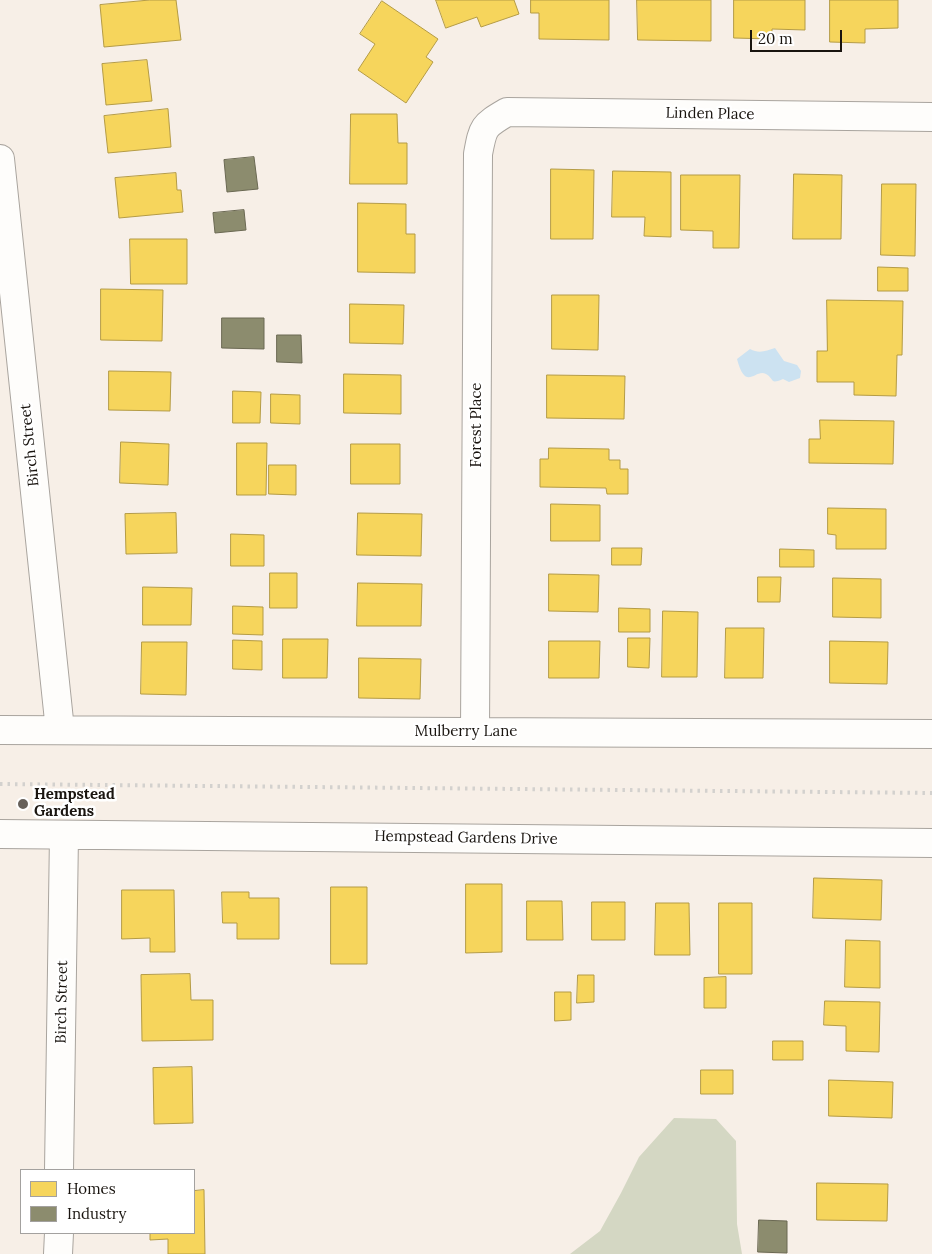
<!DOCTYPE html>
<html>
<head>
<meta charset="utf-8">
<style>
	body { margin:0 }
	#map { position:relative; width:932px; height:1254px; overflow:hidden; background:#f7efe7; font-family:Lora,serif }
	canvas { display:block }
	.legend { position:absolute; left:20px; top:1169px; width:175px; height:65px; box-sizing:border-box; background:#fff; border:1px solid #a3a19f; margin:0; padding:6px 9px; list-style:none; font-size:15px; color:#19140f }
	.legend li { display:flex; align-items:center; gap:10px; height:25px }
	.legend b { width:25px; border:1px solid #a3a19f }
	.scale { position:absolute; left:750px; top:30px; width:92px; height:22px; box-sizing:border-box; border:2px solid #19140f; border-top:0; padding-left:6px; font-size:15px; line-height:18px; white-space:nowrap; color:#19140f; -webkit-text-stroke:4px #fff; paint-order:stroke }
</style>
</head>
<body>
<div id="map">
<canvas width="932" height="1254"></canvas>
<ul class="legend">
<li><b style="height:14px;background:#f6d55c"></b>Homes</li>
<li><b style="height:14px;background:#8c8c6e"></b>Industry</li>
</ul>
<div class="scale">20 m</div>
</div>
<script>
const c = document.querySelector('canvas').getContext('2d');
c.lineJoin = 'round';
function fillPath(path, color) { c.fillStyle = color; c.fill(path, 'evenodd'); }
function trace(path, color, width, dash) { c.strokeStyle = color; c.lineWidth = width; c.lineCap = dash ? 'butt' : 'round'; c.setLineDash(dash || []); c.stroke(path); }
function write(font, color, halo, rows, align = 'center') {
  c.font = font + ' Lora,serif'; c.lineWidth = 5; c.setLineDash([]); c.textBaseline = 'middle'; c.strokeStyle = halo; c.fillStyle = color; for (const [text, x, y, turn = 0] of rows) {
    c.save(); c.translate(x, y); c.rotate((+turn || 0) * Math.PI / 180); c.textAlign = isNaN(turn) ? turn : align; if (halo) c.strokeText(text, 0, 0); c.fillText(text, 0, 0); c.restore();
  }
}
const green = new Path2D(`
	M 674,1118 L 716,1119 L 736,1141 L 737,1224 L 742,1254 L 570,1254 L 600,1231 L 621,1193 L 639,1157 Z`);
const water = new Path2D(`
	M 775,348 L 784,361 L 797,365 L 801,371 L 800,378 L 789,382 L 783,379 C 769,385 775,379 766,374 C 755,368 746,393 737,359 L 750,349 C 759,354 766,351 775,348 Z`);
const homes = new Path2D(`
	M 150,0 L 176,0 L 181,40 L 104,47 L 100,5 Z
	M 436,0 L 514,0 L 519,14 L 481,27 L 477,17 L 446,28 Z
	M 531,0 L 609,0 L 609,40 L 539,39 L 539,13 L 531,13 Z
	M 637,0 L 711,0 L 711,41 L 638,40 Z
	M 734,0 L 805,0 L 805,30 L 772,29 L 772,39 L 734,38 Z
	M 830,0 L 898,0 L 898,28 L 865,29 L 865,43 L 830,42 Z
	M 382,1 L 438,39 L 426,57 L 433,62 L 406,103 L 358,70 L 375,44 L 360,34 Z
	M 147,60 L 152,101 L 106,105 L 102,64 Z
	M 168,109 L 171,147 L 108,153 L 104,116 Z
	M 351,114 L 397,114 L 398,143 L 407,143 L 407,184 L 350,184 Z
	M 551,169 L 594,170 L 593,239 L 551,239 Z
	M 613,171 L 671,172 L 671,237 L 644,236 L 645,217 L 612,217 Z
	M 176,173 L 177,190 L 181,190 L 183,212 L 119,218 L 115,178 Z
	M 794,174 L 842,175 L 841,239 L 793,239 Z
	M 681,175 L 740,175 L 739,248 L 713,248 L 713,231 L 681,230 Z
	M 882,184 L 916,184 L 915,256 L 881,255 Z
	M 358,203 L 406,204 L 406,234 L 415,234 L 415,273 L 358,272 Z
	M 130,239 L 187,239 L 187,284 L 131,284 Z
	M 878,267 L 908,268 L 908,291 L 878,291 Z
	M 101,289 L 163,290 L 162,341 L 101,340 Z
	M 552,295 L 599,295 L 598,350 L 552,349 Z
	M 827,300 L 903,301 L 902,355 L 897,355 L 896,396 L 854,395 L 854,382 L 817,382 L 817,351 L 827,351 Z
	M 350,304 L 404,305 L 403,344 L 350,343 Z
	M 109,371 L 171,372 L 170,411 L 109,410 Z
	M 344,374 L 401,375 L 401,414 L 344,413 Z
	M 547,375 L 625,376 L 624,419 L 547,418 Z
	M 233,391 L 261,392 L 260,423 L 233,423 Z
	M 271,394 L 300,395 L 300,424 L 271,423 Z
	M 820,420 L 894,421 L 893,464 L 809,463 L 809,439 L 820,439 Z
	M 121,442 L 169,444 L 168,485 L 120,483 Z
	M 237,443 L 267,443 L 266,495 L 237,495 Z
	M 351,444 L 400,444 L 400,484 L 351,484 Z
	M 549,448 L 609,449 L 609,460 L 620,460 L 620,469 L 628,469 L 628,494 L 607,494 L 606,488 L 540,487 L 540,459 L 548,459 Z
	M 269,465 L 296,465 L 296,495 L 269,494 Z
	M 551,504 L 600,505 L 600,541 L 551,541 Z
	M 828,508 L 886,509 L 886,549 L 836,549 L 836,535 L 828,534 Z
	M 176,513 L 177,553 L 126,554 L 125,514 Z
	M 358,513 L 422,514 L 421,556 L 357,555 Z
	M 231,534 L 264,535 L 264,566 L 231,566 Z
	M 612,548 L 642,548 L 641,565 L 612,565 Z
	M 780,549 L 814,550 L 814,567 L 780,567 Z
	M 270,573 L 297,573 L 297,608 L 270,608 Z
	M 549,574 L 599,575 L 598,612 L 549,611 Z
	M 758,577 L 781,577 L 780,602 L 758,602 Z
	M 833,578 L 881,579 L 881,618 L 833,617 Z
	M 358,583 L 422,584 L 421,626 L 357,626 Z
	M 143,587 L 192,588 L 191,625 L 143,625 Z
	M 233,606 L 263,607 L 263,635 L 233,634 Z
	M 619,608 L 650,609 L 650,632 L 619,632 Z
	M 663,611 L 698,612 L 697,677 L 662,677 Z
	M 726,628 L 764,628 L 763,678 L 725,678 Z
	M 628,638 L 650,638 L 649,668 L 628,667 Z
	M 283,639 L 328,639 L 327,678 L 283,678 Z
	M 233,640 L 262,641 L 262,670 L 233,669 Z
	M 549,641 L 600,641 L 599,678 L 549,678 Z
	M 830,641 L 888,642 L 887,684 L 830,683 Z
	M 142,642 L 187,642 L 186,695 L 141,694 Z
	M 359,658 L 421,659 L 420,699 L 359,698 Z
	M 814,878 L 882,880 L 881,920 L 813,918 Z
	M 466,884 L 502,884 L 502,952 L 466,953 Z
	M 331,887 L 367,887 L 367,964 L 331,964 Z
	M 122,890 L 174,890 L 175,952 L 150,952 L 150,938 L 122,939 Z
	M 222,892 L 249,892 L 249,898 L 279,898 L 279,939 L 237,939 L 237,923 L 223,923 Z
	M 527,901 L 562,901 L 563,940 L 527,940 Z
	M 592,902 L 625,902 L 625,940 L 592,940 Z
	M 656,903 L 689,903 L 690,955 L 655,955 Z
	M 719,903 L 752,903 L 752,974 L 719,974 Z
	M 846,940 L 880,941 L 880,988 L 845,987 Z
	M 190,974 L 191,1000 L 213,1000 L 213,1040 L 142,1041 L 141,975 Z
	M 578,975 L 594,975 L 594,1002 L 577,1003 Z
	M 726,977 L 726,1008 L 704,1008 L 704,978 Z
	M 555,992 L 571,992 L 571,1020 L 555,1021 Z
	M 825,1001 L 880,1002 L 879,1052 L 846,1051 L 846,1026 L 824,1025 Z
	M 773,1041 L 803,1041 L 803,1060 L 773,1060 Z
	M 192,1067 L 193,1123 L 154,1124 L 153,1068 Z
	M 701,1070 L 733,1070 L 733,1094 L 701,1094 Z
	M 829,1080 L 893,1082 L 892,1118 L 829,1116 Z
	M 817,1183 L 888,1184 L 887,1221 L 817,1220 Z
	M 204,1190 L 205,1254 L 168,1254 L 168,1239 L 150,1240 L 150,1233 L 194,1233 L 194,1191 Z`);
const industry = new Path2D(`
	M 254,157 L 258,189 L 227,192 L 224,160 Z
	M 244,210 L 246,230 L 215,233 L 213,213 Z
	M 222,318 L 264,318 L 264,349 L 222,348 Z
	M 277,335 L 301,335 L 302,363 L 277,362 Z
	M 759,1220 L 787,1221 L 787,1253 L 758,1252 Z`);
const minor = new Path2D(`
	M 0,159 L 60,730
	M 0,730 L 932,734
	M 475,732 L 478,154 C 483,127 483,126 507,112 L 932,117
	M 0,834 L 932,843
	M 59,1170 L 64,835
	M 58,1254 L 59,1233`);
const rail = new Path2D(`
	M 0,784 L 932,793`);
const markers = [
	[23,804,6,"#67615b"]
];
const streetNames = [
	["Linden Place",710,114,1],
	["Forest Place",477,425,-90],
	["Birch Street",30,445,-96],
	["Mulberry Lane",466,732],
	["Hempstead Gardens Drive",466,838,1],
	["Birch Street",62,1002,-89]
];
const poiNames = [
	["Hempstead",34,795],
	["Gardens",34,812]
];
fillPath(green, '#d4d7c3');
fillPath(water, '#cce2f1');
fillPath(homes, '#f6d55c');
trace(homes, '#b49b45', 1);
fillPath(industry, '#8c8c6e');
trace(industry, '#6a6852', 1);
trace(minor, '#a9a49e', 30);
trace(minor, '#fefdfb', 28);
trace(rail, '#d3d1ce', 4, [2.5, 5]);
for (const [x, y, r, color] of markers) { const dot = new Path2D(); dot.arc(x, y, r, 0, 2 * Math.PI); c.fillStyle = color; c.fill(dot); trace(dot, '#fff', 2); }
write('15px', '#19140f', '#fff', streetNames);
write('bold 15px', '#19140f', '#fff', poiNames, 'left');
</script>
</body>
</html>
